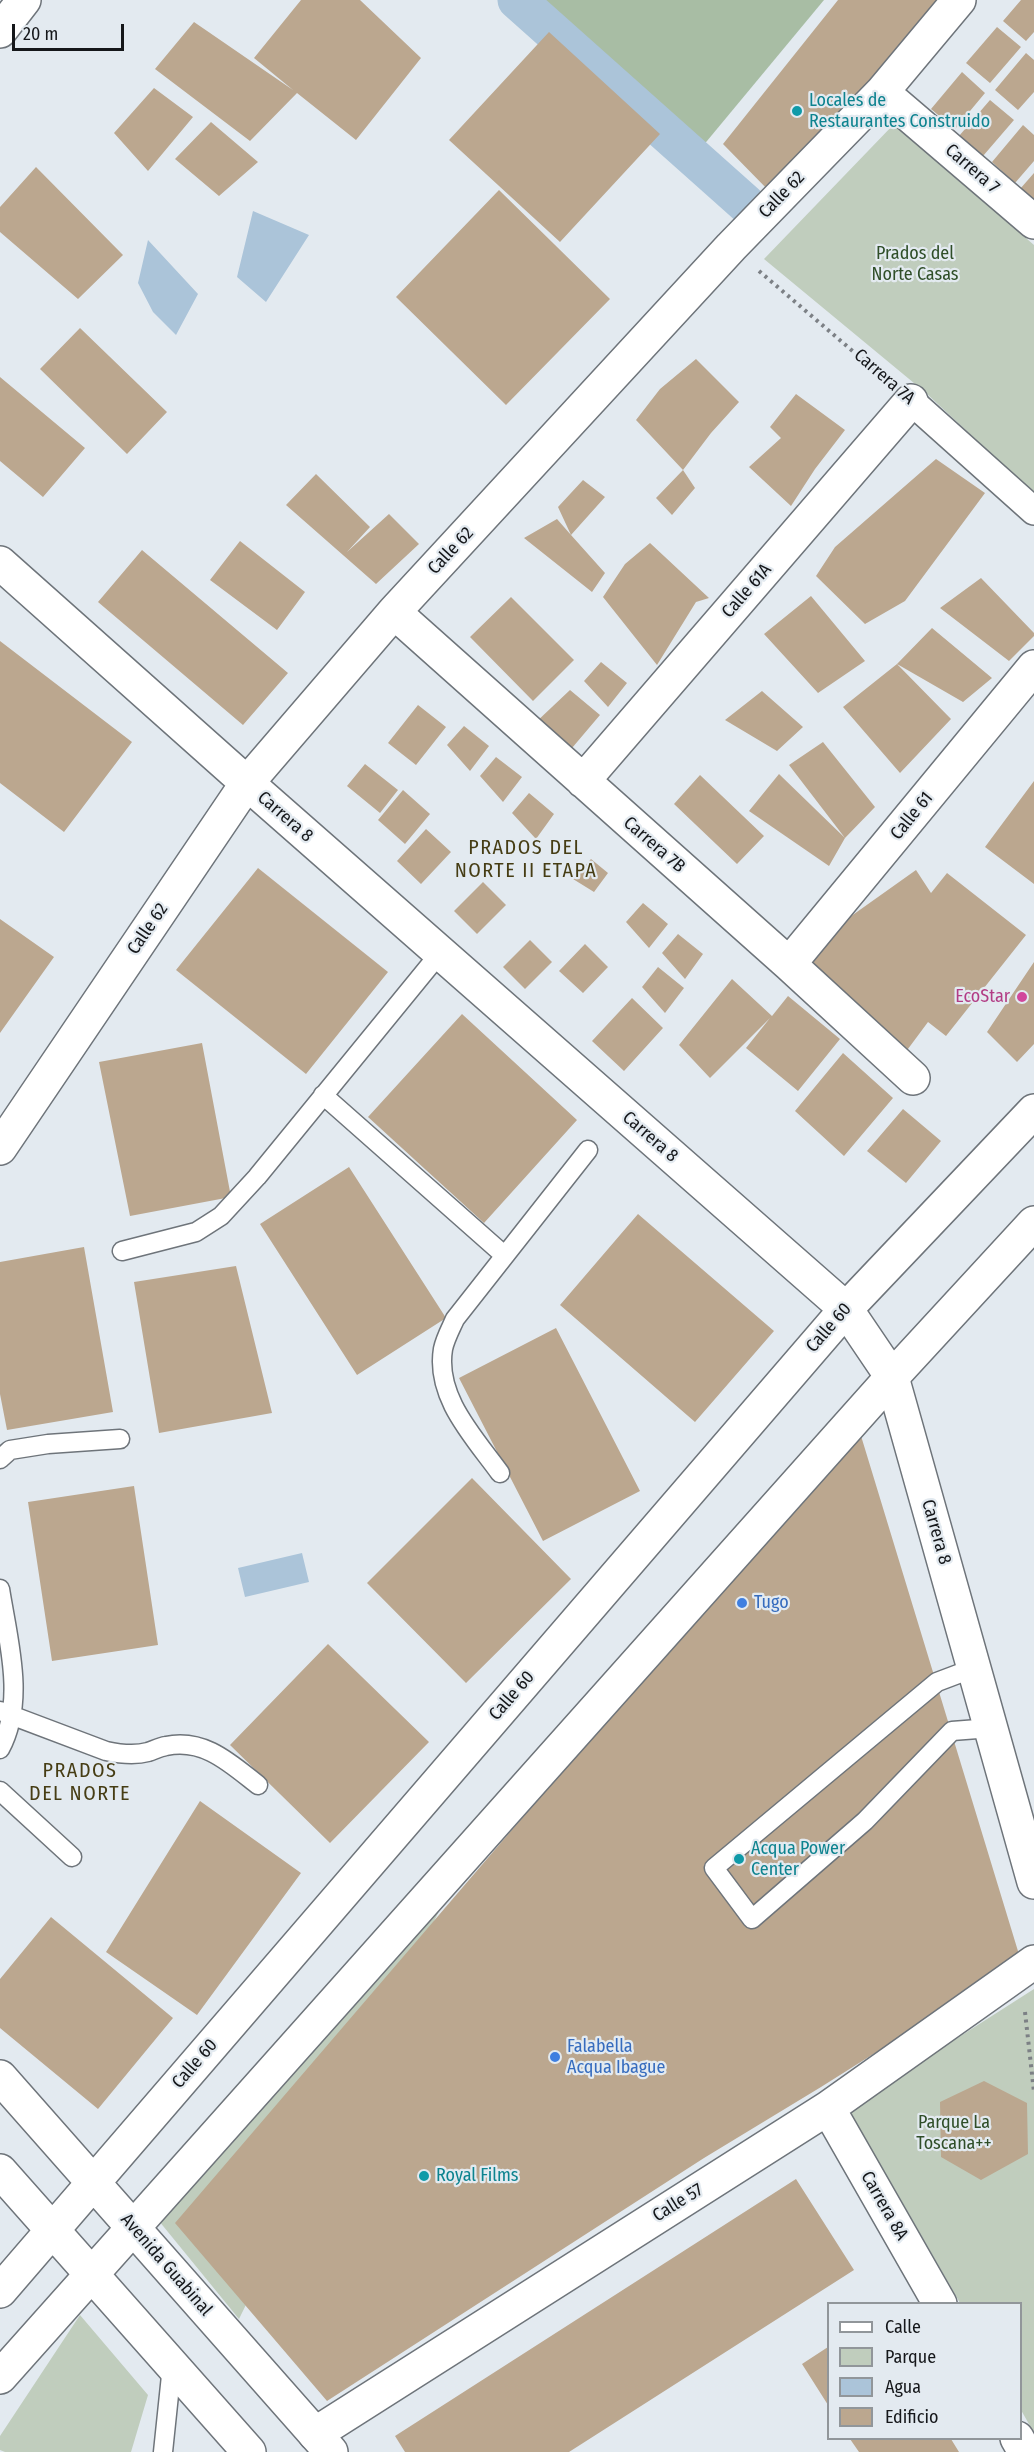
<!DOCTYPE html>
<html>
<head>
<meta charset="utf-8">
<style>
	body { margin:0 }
	#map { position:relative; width:1034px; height:2452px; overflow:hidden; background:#e3eaf0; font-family:"Fira Sans Condensed",sans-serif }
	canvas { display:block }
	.legend { position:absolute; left:827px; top:2302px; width:195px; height:138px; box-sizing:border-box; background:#e3eaf0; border:2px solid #91969a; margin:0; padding:8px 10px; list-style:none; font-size:18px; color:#15171a }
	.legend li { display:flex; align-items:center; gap:12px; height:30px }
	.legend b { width:30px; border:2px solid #91969a }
	.scale { position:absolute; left:12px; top:24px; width:112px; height:27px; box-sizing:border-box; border:3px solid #15171a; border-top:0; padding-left:8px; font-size:18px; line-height:21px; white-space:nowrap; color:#15171a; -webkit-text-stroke:4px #e3eaf0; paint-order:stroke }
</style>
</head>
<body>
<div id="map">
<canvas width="1034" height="2452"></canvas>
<ul class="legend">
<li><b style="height:8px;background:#fff"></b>Calle</li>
<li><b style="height:16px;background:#c0cdbd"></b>Parque</li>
<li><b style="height:16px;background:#abc4d9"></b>Agua</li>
<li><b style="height:16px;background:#bba78f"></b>Edificio</li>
</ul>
<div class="scale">20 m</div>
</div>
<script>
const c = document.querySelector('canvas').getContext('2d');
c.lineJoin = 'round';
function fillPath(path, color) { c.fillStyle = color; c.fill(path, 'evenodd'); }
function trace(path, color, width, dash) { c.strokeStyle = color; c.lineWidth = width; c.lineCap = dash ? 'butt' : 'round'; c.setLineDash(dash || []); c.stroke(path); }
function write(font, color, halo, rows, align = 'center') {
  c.font = font + ' "Fira Sans Condensed",sans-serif'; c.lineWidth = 4.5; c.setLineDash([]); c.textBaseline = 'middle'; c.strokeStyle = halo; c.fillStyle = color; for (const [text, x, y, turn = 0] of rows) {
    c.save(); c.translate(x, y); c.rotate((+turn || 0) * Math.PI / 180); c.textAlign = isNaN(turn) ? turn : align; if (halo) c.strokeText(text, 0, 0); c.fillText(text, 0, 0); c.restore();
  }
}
const green = new Path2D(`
	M 894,124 L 1034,245 L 1034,494 L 926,393 L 764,259 Z
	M 442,1905 L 239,2319 L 159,2221 Z
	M 1034,1989 L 1034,2433 L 1021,2410 L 1020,2304 L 960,2303 L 848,2108 Z
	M 80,2315 L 148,2395 L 131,2452 L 5,2452 L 0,2450 L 0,2436 Z`);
const forest = new Path2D(`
	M 526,0 L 824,0 L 702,147 Z`);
const water = new Path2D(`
	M 253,211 L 309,235 L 266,302 L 237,277 Z
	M 148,240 L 198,294 L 176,335 L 153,312 L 138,283 Z
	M 302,1553 L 309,1582 L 245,1597 L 238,1568 Z`);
const canal = new Path2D(`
	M 517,0 L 746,204`);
const building = new Path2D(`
	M 301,0 L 360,0 L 421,58 L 356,140 L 297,93 L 250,141 L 155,69 L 194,22 L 293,90 L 254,58 Z
	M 838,0 L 943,0 L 772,194 L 723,144 Z
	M 1021,0 L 1034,0 L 1034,32 L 1026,41 L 1003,21 Z
	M 997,27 L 1021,47 L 990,83 L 966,63 Z
	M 549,32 L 660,134 L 560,242 L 449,140 Z
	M 1026,53 L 1034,60 L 1034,92 L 1018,110 L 995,90 Z
	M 962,72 L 985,93 L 955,129 L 931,109 Z
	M 154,88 L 193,117 L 148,171 L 114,133 Z
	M 990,100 L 1014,120 L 983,156 L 959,136 Z
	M 211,122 L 258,162 L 219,196 L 175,159 Z
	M 1023,125 L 1034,135 L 1034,161 L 1015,183 L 992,162 Z
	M 36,167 L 123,255 L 78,299 L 0,232 L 0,207 Z
	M 1034,173 L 1034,201 L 1020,189 Z
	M 499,190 L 610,299 L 506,405 L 396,297 Z
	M 80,328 L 167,412 L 127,454 L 40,369 Z
	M 696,359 L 739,402 L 711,433 L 683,470 L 636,420 L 660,389 Z
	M 0,377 L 85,448 L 43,497 L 0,461 Z
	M 796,394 L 845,430 L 815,469 L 791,506 L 749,467 L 781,438 L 770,427 Z
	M 936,459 L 985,493 L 905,601 L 865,624 L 816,576 L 835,547 Z
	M 683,470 L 695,488 L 672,515 L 656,498 Z
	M 316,474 L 370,527 L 347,552 L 389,514 L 419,544 L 376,584 L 286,505 Z
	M 583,480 L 605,497 L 571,535 L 605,573 L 592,592 L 524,538 L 557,519 L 571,535 L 558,507 Z
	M 240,541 L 305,592 L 277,630 L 210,580 Z
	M 650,543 L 709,598 L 696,602 L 657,665 L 603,597 L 625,564 Z
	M 142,550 L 288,673 L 243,725 L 98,602 Z
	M 981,578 L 1034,633 L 1034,636 L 1009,661 L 940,608 Z
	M 811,596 L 865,661 L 818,693 L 764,634 Z
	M 511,597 L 574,660 L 533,701 L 470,637 Z
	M 932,628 L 992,678 L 963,702 L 897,664 Z
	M 0,641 L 132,742 L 64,832 L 0,783 Z
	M 601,662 L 627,683 L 608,707 L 584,681 Z
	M 897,664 L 951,719 L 900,773 L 843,707 Z
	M 570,690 L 600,715 L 572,748 L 534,724 Z
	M 762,691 L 803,727 L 777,751 L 725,720 Z
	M 418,705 L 446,727 L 416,765 L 388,743 Z
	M 464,726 L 489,746 L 470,771 L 447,745 Z
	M 823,742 L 875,807 L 845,838 L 789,765 Z
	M 496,757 L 522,777 L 503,802 L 480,776 Z
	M 365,764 L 398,790 L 380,813 L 347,786 Z
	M 779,774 L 845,838 L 829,866 L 749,811 Z
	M 700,775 L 764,836 L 737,864 L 674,804 Z
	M 1034,781 L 1034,884 L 985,847 Z
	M 403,790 L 430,814 L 405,844 L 378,820 Z
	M 529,793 L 554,814 L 536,839 L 512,813 Z
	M 426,829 L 451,852 L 421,884 L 397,861 Z
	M 591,859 L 608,873 L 594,892 L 573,879 Z
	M 258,868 L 388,972 L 306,1074 L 176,970 Z
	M 916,870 L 931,893 L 947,873 L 1026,935 L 946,1036 L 928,1022 L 902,1057 L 802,951 Z
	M 483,882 L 506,905 L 477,934 L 454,911 Z
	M 643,903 L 668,924 L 649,948 L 626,922 Z
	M 0,919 L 54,957 L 0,1033 Z
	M 678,934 L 703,954 L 685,979 L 662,953 Z
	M 530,940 L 552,962 L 525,989 L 503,967 Z
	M 585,944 L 608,967 L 583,993 L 559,971 Z
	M 1034,962 L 1034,1044 L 1017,1062 L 987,1032 Z
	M 658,967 L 684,988 L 665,1013 L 642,987 Z
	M 732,979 L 772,1016 L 788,996 L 840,1039 L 798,1091 L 746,1048 L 770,1018 L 710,1078 L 679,1045 Z
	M 632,998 L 663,1028 L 624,1071 L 592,1041 Z
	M 462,1014 L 577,1120 L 484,1223 L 368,1117 Z
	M 202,1043 L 231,1197 L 130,1216 L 99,1062 Z
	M 843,1053 L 893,1098 L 844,1156 L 795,1111 Z
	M 903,1109 L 941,1141 L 906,1183 L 867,1151 Z
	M 349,1167 L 446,1318 L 357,1375 L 260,1224 Z
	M 638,1214 L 774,1331 L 695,1422 L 560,1305 Z
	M 84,1247 L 113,1412 L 7,1430 L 0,1394 L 0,1262 Z
	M 236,1266 L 272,1413 L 159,1433 L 134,1282 Z
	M 556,1328 L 640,1491 L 543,1541 L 459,1378 Z
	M 858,1426 L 1021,1961 L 821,2087 L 704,2158 L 327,2401 L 175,2223 Z
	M 472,1478 L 571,1579 L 466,1683 L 367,1583 Z
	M 134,1486 L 158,1645 L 52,1661 L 28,1502 Z
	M 328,1644 L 429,1742 L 330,1843 L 230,1745 Z
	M 200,1801 L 301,1873 L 197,2015 L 106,1952 Z
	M 51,1917 L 173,2018 L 98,2109 L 0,2028 L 0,1979 Z
	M 984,2081 L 1027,2103 L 1028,2154 L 981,2180 L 941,2157 L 940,2102 Z
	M 796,2179 L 854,2270 L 569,2452 L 405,2452 L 395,2436 Z
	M 828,2347 L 828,2405 L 802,2364 Z
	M 850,2439 L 951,2439 L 959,2452 L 859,2452 Z`);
const path = new Path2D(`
	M 759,271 L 883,377
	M 1025,2012 L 1034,2092`);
const service = new Path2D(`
	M 323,1095 L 504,1255
	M 122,1251 L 196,1232 L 221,1216 L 257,1177 L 440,953
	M 0,1459 L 10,1450 L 48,1444 L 120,1439
	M 500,1473 C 474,1437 435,1397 443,1349 C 445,1339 451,1328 455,1319 L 588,1150
	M 0,1589 C 8,1640 26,1701 0,1749
	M 974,1668 L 937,1682 L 714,1868 L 752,1919 L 865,1821 L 952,1731 L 991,1728
	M 0,1711 L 106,1751 C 120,1754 134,1756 148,1752 C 154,1750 160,1747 166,1746 C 204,1738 230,1763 258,1785
	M 0,1791 L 72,1857
	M 163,2452 L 172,2366`);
const pedestrian = new Path2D(`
	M 911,401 L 1034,511`);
const minor = new Path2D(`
	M 0,31 L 24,0
	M 882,92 L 1034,222
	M 0,563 L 247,783 L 846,1309 L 892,1377 L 1034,1882
	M 394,612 L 789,964 L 913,1078
	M 583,781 L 911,401
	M 789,964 L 1034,667
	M 0,1148 L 247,783 L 394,612 L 731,247 L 882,92 L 959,0
	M 828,2108 L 940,2304
	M 315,2434 L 828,2108 L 1034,1962
	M 1017,2438 L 1025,2452`);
const secondary = new Path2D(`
	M 0,2077 L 331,2452
	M 0,2171 L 249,2452
	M 0,2291 L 846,1309 L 1034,1111
	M 0,2377 L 892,1377 L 1034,1223`);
const markers = [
	[797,111,6,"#0f9aa8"],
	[1022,997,6,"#d1479c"],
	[742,1603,6,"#3f7fe0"],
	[739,1859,6,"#0f9aa8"],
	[555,2057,6,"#3f7fe0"],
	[424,2176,6,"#0f9aa8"]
];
const cultureNames = [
	["Locales de",809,101],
	["Restaurantes Construido",809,122],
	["Acqua Power",751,1849],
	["Center",751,1870],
	["Royal Films",436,2176]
];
const streetNames = [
	["Carrera 7",972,169,41],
	["Calle 62",782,195,-46],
	["Carrera 7A",884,377,41],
	["Calle 62",451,551,-47],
	["Calle 61A",747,591,-49],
	["Calle 61",912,816,-51],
	["Carrera 8",285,817,41],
	["Carrera 7B",654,845,41],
	["Calle 62",148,929,-56],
	["Carrera 8",650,1137,41],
	["Calle 60",829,1328,-49],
	["Carrera 8",936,1532,74],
	["Calle 60",512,1696,-49],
	["Calle 60",195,2064,-49],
	["Calle 57",678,2203,-32],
	["Carrera 8A",884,2206,60],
	["Avenida Guabinal",166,2265,49]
];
const parkNames = [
	["Prados del",915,254],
	["Norte Casas",915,275],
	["Parque La",954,2123],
	["Toscana++",954,2144]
];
const hotelNames = [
	["EcoStar",1010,997]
];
const shopNames = [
	["Tugo",754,1603],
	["Falabella",567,2047],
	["Acqua Ibague",567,2068]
];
const neighbourhoodNames = [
	["PRADOS DEL",526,848],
	["NORTE II ETAPA",526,871],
	["PRADOS",80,1771],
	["DEL NORTE",80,1794]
];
fillPath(green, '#c0cdbd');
fillPath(forest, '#a8bda4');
fillPath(water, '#abc4d9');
trace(canal, '#abc4d9', 39);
fillPath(building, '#bba78f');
trace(service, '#6e747a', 21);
trace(pedestrian, '#6e747a', 30);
trace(minor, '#6e747a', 36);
trace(secondary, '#6e747a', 36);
trace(path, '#7c8085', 4, [3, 4.5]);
trace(service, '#fff', 18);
trace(pedestrian, '#fff', 27);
trace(minor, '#fff', 33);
trace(secondary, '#fff', 33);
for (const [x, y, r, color] of markers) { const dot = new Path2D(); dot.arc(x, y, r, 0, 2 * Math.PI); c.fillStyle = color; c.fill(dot); trace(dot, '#e3eaf0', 2); }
write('18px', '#0d838f', '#e3eaf0', cultureNames, 'left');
write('18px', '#15171a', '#e3eaf0', streetNames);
write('18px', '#2f4e28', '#e3eaf0', parkNames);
write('18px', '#b23c85', '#e3eaf0', hotelNames, 'right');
write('18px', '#366cbe', '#e3eaf0', shopNames, 'left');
c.letterSpacing = '1.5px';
write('20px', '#463d14', '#e3eaf0', neighbourhoodNames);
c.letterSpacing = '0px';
</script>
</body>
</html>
